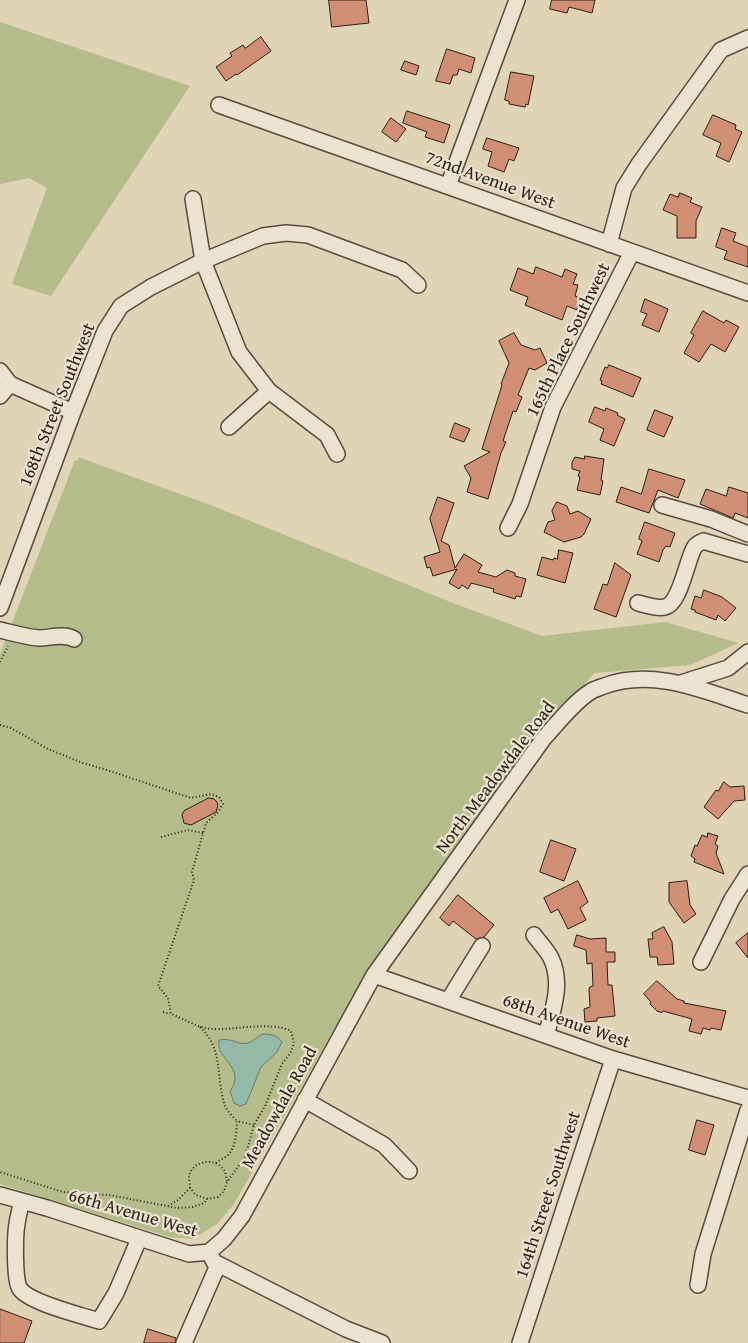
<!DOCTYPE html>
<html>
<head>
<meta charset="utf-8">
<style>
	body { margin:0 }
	canvas { display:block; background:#e0d3b6 }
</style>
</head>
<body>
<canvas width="748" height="1343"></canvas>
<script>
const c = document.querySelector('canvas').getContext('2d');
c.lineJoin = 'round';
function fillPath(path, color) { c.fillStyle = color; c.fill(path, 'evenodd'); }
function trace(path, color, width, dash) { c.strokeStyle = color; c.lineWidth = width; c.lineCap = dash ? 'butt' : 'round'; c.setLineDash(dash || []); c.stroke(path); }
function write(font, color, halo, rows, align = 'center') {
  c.font = font + ' "Gentium Book Plus",serif'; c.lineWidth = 4.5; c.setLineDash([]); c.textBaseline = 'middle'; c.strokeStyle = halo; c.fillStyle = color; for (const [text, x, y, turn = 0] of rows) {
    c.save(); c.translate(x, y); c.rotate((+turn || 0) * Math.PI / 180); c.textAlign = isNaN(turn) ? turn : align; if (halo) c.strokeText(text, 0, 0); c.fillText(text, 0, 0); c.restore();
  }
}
const green = new Path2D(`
	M 0,22 L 190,86 L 51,296 L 12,284 L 47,188 L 29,178 L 0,184 Z
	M 78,457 L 216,507 L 453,603 L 542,636 L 665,622 L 739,643 L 690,665 L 594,673 L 524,757 L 365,975 L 234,1204 L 217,1224 L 193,1239 L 170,1237 L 0,1184 L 0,654 L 75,460 L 78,461 Z`);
const water = new Path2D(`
	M 263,1034 C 271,1034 277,1035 282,1042 L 277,1052 L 261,1067 L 246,1104 L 240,1106 L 234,1103 L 230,1091 C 247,1068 215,1059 219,1040 C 232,1037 239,1046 248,1043 C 253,1041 258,1036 263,1034 Z`);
const building = new Path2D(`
	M 329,0 L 366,0 L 369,23 L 332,27 Z
	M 552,0 L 595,0 L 592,13 L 569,7 L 567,13 L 550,9 Z
	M 261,37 L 271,51 L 237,75 L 236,74 L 226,81 L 216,67 L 232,56 L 230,53 L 243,45 L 245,48 Z
	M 447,49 L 475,58 L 471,73 L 459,69 L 457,75 L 453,75 L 450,84 L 436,81 Z
	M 405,61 L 419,66 L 416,75 L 401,70 Z
	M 511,72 L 534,76 L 528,105 L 526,104 L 525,107 L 509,104 L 509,101 L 505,100 Z
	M 407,111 L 450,125 L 444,143 L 425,137 L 427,132 L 403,123 Z
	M 713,115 L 736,125 L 735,129 L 742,132 L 729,162 L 716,156 L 721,143 L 703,135 Z
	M 391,118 L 406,129 L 396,142 L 382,132 Z
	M 487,138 L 519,148 L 514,161 L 509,159 L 504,172 L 488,166 L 492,152 L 483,149 Z
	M 680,193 L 692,198 L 690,202 L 702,207 L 696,221 L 696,238 L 677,238 L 677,216 L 663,210 L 670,194 L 678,197 Z
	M 722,228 L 736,233 L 733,241 L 748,247 L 748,267 L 724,259 L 727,251 L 716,247 Z
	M 536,267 L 562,277 L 565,269 L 577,274 L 573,284 L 578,285 L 575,296 L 581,298 L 577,310 L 567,306 L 562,320 L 525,305 L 528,297 L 510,290 L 518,268 L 533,274 Z
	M 645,299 L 668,309 L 659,332 L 642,325 L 647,314 L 641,312 Z
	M 703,311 L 724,323 L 726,320 L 739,327 L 725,352 L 711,344 L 699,362 L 684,353 L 694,335 L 691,333 Z
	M 514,333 L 521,345 L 535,350 L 540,348 L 547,363 L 535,370 L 529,368 L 518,395 L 522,397 L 516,412 L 513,411 L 503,441 L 506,442 L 501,453 L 488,499 L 467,492 L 471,478 L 464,466 L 490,452 L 482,449 L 502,385 L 501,384 L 509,363 L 499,341 Z
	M 609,365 L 641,378 L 633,397 L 601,384 L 602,381 L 600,380 L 605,367 L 607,368 Z
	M 595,407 L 605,411 L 606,408 L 618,413 L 617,415 L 625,419 L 614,446 L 600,440 L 604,429 L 589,422 Z
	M 655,410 L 673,417 L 664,437 L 647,430 Z
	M 455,423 L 470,429 L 464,442 L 450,437 Z
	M 585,456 L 604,459 L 601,480 L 603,481 L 600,495 L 577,490 L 580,477 L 578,476 L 580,471 L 572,469 L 572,462 L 575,457 L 584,459 Z
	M 649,469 L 685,480 L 678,498 L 658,490 L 649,513 L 616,502 L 621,487 L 641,494 Z
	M 729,487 L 748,493 L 748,518 L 735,513 L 733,518 L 700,504 L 706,489 L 726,496 Z
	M 438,497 L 454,503 L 441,541 L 449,545 L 455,568 L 464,554 L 482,565 L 478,572 L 496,577 L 507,570 L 515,573 L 515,576 L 526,579 L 521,597 L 516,596 L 515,599 L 493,592 L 494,589 L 471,583 L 468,589 L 462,585 L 459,589 L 449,583 L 457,569 L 433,576 L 430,567 L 427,568 L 424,557 L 440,552 L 430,519 Z
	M 557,502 L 567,506 L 570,514 L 578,511 L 591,519 L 584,534 L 581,537 L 564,542 L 544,532 L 548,522 L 555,520 L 552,511 Z
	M 645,522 L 675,533 L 670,547 L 666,546 L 663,550 L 659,562 L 637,554 L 642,541 L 639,539 Z
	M 559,550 L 573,553 L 565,583 L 537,575 L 542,557 L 553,560 L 554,558 L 557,559 Z
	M 615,563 L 631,575 L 616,617 L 594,609 L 603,584 L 607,585 Z
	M 704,590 L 722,597 L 736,608 L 725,621 L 718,615 L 716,620 L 695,612 L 695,610 L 691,609 L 695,596 L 701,598 Z
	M 724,782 L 730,787 L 744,786 L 745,800 L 734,801 L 718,819 L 704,807 L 716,790 L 718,791 Z
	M 209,798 L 214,799 L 217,802 L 218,805 L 216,812 L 191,825 L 184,823 L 182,815 L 184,811 Z
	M 708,833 L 718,836 L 715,844 L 718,846 L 716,853 L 724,874 L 694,862 L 695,859 L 691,856 L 695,845 L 697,846 L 702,835 L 707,837 Z
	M 551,840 L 576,849 L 564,881 L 540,872 Z
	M 578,881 L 588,902 L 580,908 L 586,920 L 568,929 L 558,909 L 551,913 L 544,898 Z
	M 687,881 L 690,905 L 696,914 L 684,923 L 669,902 L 669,883 Z
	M 458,895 L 494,925 L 484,937 L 476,939 L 453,921 L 449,926 L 440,918 Z
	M 664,927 L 672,942 L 674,964 L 658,965 L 657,957 L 650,957 L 648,939 L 653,939 L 652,933 Z
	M 748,933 L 748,958 L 736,943 Z
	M 577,935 L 590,939 L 606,938 L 606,952 L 615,952 L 615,962 L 607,962 L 608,985 L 612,985 L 615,1016 L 597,1018 L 597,1021 L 585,1022 L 584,1009 L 590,1007 L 589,989 L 590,987 L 593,986 L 592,963 L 587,964 L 586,950 L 574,946 Z
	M 657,981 L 677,999 L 684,1001 L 684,1003 L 726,1011 L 721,1030 L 711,1028 L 710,1030 L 703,1028 L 701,1034 L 689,1031 L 692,1019 L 663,1011 L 661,1013 L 659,1011 L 658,1012 L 650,1004 L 651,1002 L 644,994 Z
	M 697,1120 L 714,1125 L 705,1155 L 689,1150 Z
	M 0,1309 L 32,1321 L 24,1343 L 0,1343 Z
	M 148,1329 L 176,1338 L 175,1343 L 144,1343 Z`);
const path = new Path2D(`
	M 0,662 L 8,646
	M 0,725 L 11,728 L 48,749 L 83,763 L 107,770 L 191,798 L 211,794 L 219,797 L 223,804 L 218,812 L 206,823 L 192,872 L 194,880 L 158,986 L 168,998 L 171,1014 C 185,1019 197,1028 212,1029 C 235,1030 271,1021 291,1031 L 294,1043 L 291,1052 L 282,1064 L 265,1106 L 254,1125 L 245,1157 L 227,1182 L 224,1191 L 218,1197 L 207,1199 L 204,1203 L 193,1207 L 177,1208 L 109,1195 L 63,1192 L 0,1172
	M 161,837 L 188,830 L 203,833
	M 163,1012 L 170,1014
	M 200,1027 C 223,1048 216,1075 224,1103 C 226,1110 232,1116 237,1121
	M 216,1163 C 219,1160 223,1159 227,1156 C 236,1148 236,1133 237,1121 L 254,1125
	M 190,1188 C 190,1184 189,1179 189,1176 C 193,1160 215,1157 224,1170 C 226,1173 226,1178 227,1181
	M 168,1206 L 178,1200 L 190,1188 L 196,1195 L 207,1199`);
const minor = new Path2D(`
	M 219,105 L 748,293
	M 448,186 L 517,0
	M 193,199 L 203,261 L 239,352 L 269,391 L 327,435 L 337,454
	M 609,244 L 624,188 L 639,164 L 721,50 L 748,38
	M 0,371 L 10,384 L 73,412
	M 0,396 L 10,384
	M 229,427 L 269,391
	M 662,505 L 711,519 L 748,534
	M 508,528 L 520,504 L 553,407 L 632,252
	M 638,603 C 646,605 657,609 665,607 C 680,604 687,560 694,548 C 696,544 700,543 703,541 L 748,554
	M 0,608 L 73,412 L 105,331 L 121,306 L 151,287 L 203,261 L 263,236 L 286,233 L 308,235 L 402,270 L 418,285
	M 0,630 C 13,633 26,637 39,638 C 50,638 63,633 74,639
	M 681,683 L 728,668 L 748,652
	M 534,935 C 539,942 547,950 551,958 C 563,983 553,1010 546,1035
	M 701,962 L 732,899 L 748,874
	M 374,975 L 613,1059 L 748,1098
	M 448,1001 L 482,946
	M 305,1100 L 384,1145 L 409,1171
	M 0,1195 L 47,1208 L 189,1254 L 209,1252
	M 22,1201 C 20,1209 18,1216 17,1224 C 15,1234 14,1282 20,1289 C 30,1303 81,1315 99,1321 L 116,1293 L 139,1239
	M 209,1252 L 224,1239 L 242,1216 L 374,975 L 544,738 C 557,724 574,702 590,692 C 594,689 599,688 604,686 C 652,668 702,690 748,705
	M 209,1252 L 214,1262 L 346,1329 L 382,1343
	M 698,1285 L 703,1254 L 748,1110
	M 184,1343 L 218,1265
	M 520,1343 L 613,1059`);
const streetNames = [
	["72nd Avenue West",490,181,20],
	["165th Place Southwest",569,340,-64],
	["168th Street Southwest",58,405,-68],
	["North Meadowdale Road",496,778,-53],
	["68th Avenue West",566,1022,19],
	["Meadowdale Road",280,1108,-61],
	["164th Street Southwest",549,1195,-72],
	["66th Avenue West",133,1214,16]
];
fillPath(green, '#b5bc8c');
fillPath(water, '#94b9a9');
trace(water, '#6a7b6d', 1);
fillPath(building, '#d08f75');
trace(building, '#2b1e13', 1);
trace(minor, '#584b3c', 18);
trace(path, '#2b1e13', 2, [1, 2.5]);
trace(minor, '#ebe2d0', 15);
write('18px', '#2b1e13', '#ebe2d0', streetNames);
</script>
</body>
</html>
